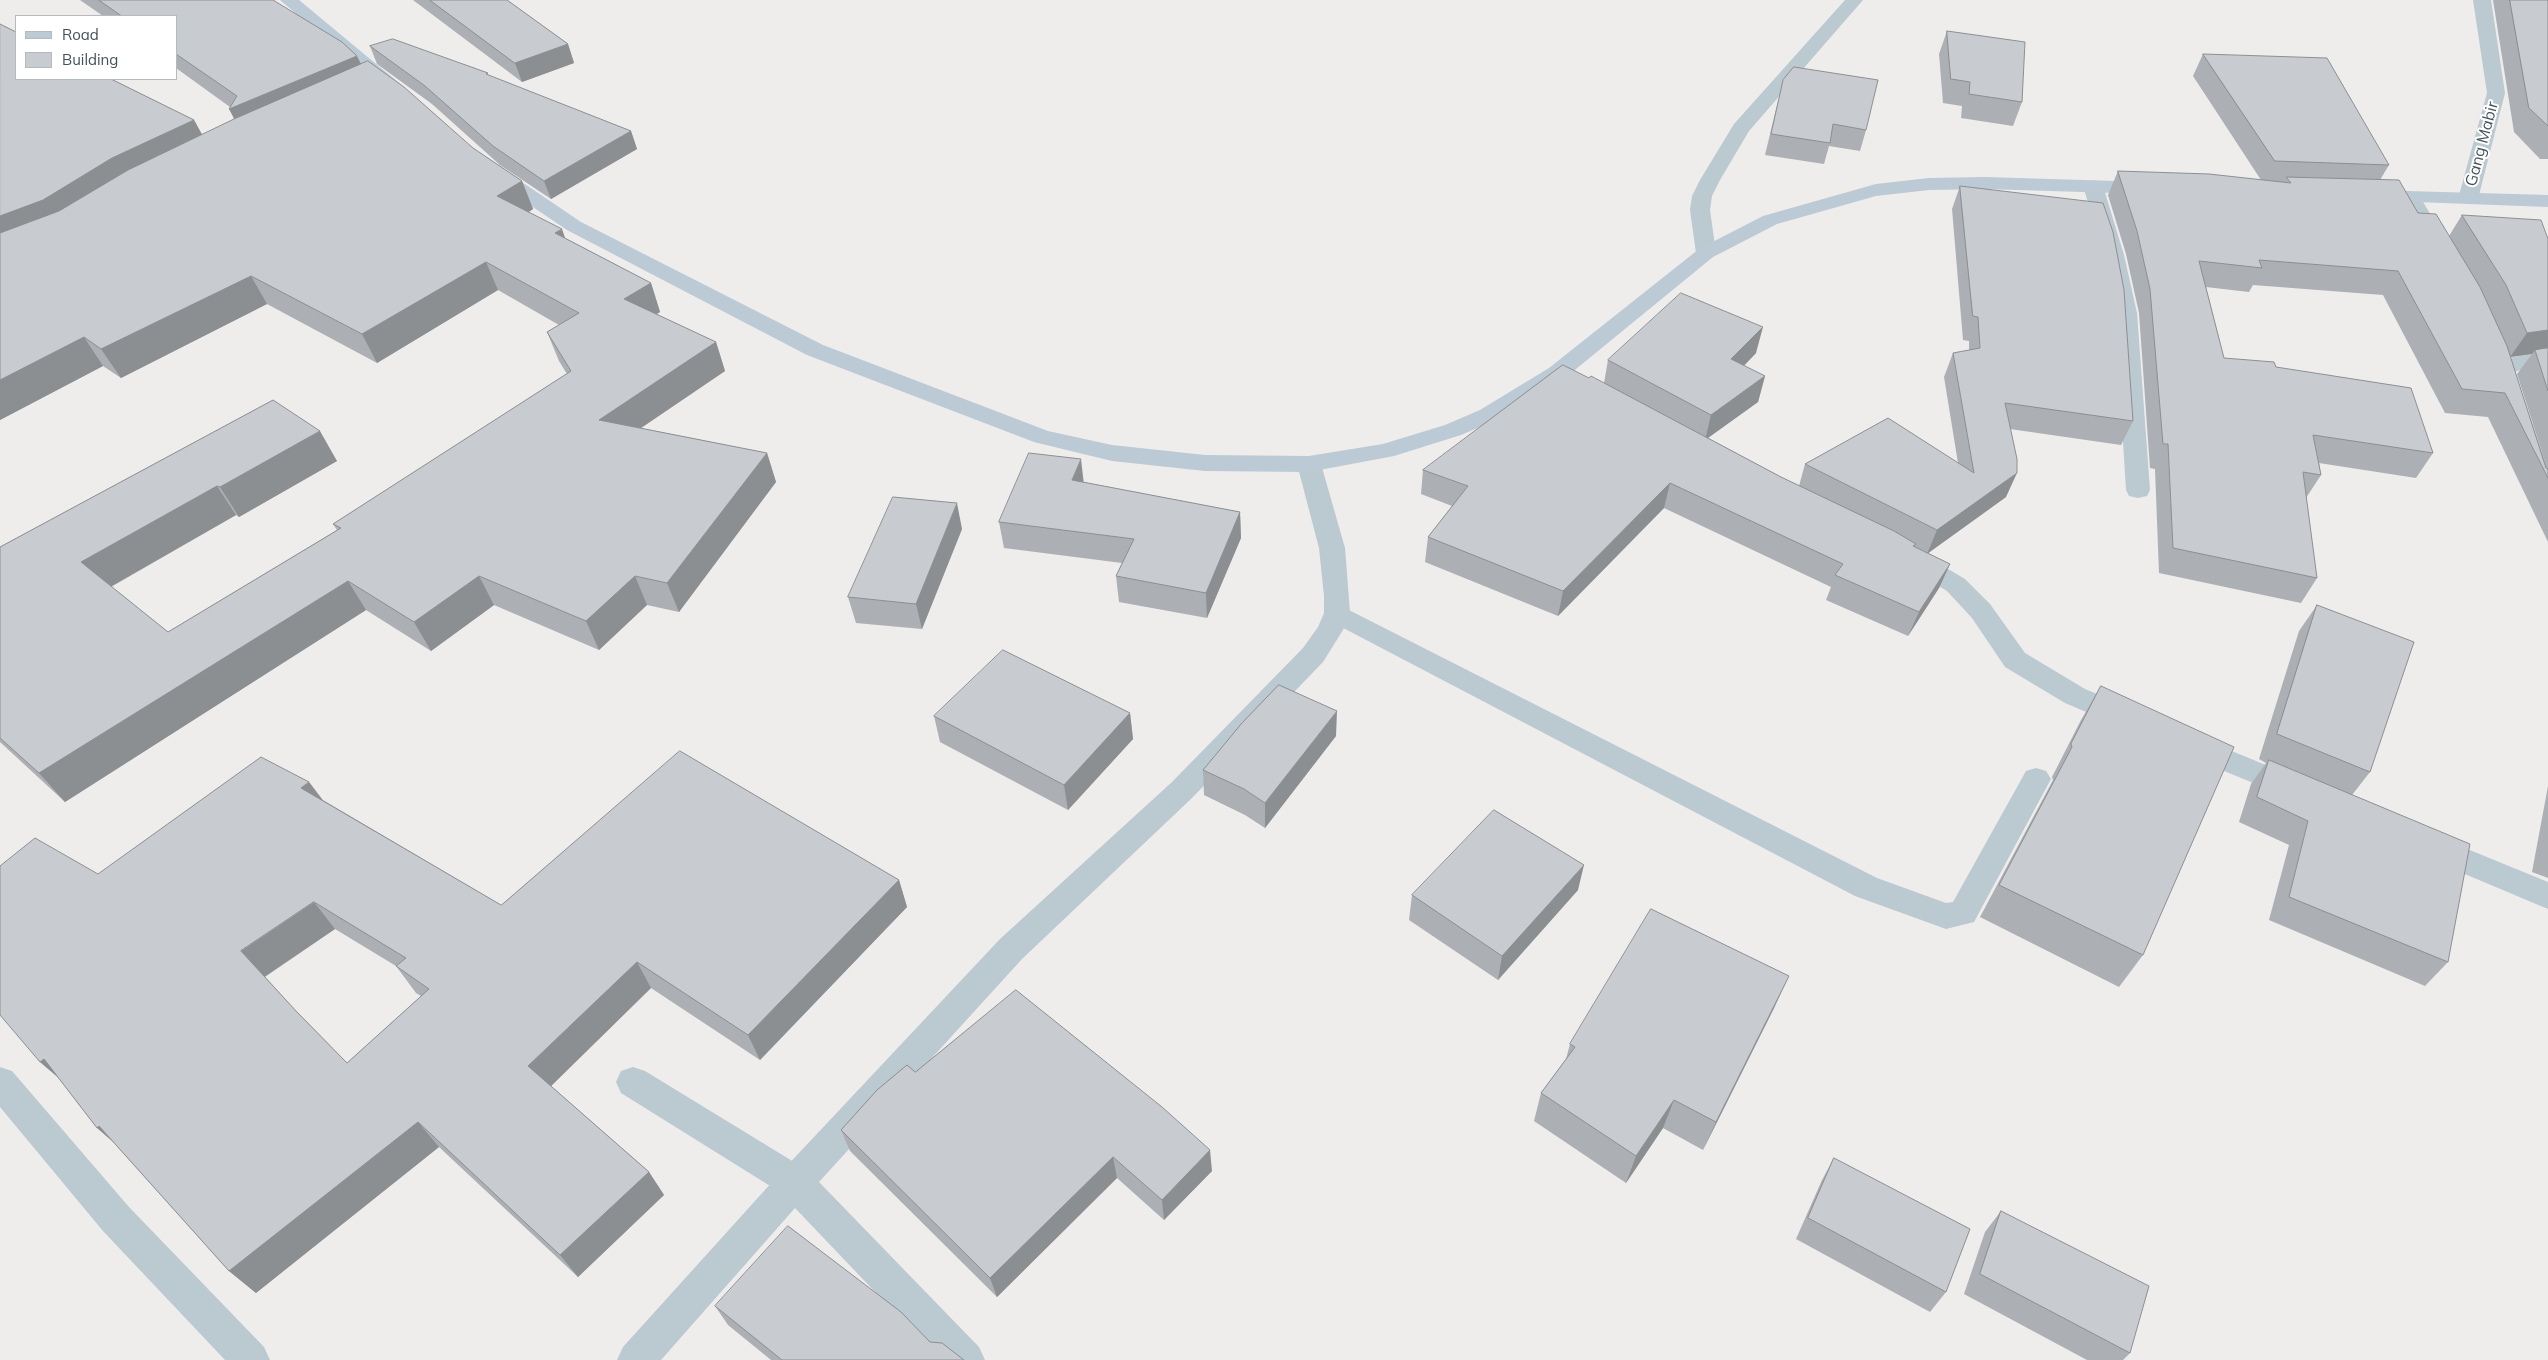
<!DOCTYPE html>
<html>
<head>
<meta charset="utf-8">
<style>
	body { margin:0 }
	#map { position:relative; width:2548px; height:1360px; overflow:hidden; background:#efecec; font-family:Mulish,sans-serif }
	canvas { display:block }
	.legend { position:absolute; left:15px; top:15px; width:162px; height:65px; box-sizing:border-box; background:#fff; border:1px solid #b4babd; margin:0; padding:6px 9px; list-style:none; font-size:15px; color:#43525a }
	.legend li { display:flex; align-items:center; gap:10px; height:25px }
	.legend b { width:25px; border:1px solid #b4babd }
</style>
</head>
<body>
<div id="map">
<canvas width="2548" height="1360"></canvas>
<ul class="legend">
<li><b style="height:6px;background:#bbcad4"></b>Road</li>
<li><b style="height:14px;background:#c8ccd1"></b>Building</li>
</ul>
</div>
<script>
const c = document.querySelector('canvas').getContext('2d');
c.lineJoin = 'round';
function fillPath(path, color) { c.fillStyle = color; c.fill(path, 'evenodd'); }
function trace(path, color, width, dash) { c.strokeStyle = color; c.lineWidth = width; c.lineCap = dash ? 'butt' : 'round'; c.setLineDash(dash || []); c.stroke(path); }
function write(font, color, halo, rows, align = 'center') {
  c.font = font + ' Mulish,sans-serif'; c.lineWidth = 4; c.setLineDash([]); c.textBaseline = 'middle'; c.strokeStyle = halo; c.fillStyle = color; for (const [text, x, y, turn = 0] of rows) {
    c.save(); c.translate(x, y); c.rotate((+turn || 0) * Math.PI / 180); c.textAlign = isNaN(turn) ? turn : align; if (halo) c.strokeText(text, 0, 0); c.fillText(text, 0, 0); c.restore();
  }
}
const lane = new Path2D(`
	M 1337,604 L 1877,878 L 1946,903 L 1953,902 L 2026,771 L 2036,768 L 2046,771 L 2051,779 L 1974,922 L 1946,929 L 1855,896 L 1328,620 L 1324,613 L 1328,606 Z
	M 633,1067 L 645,1071 L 807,1170 L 813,1182 L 807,1194 L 795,1199 L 783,1194 L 621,1093 L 616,1082 L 621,1071 Z`);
const street = new Path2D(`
	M 1845,0 L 1863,0 L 1749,131 L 1720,180 L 1712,196 L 1710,210 L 1716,253 L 1713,257 L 1706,259 L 1699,257 L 1696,253 L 1690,210 L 1692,196 L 1700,180 L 1734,124 Z
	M 2473,0 L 2491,0 L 2505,93 L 2478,199 L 2475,203 L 2461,203 L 2458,199 L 2487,93 Z
	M 2093,180 L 2100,182 L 2103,186 L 2124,255 L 2137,313 L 2150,490 L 2147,496 L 2138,498 L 2129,496 L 2126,490 L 2115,313 L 2104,255 L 2083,186 L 2086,182 Z
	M 2410,191 L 2417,193 L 2420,197 L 2449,245 L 2446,249 L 2439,251 L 2432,249 L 2429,245 L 2400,197 L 2403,193 Z
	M 2548,353 L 2548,367 L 2520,370 L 2503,377 L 2495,375 L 2492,370 C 2503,354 2530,355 2548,353 Z
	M 1309,456 L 1318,458 L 1321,464 L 1345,548 L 1350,613 L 1343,630 L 1323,662 L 1192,798 L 1022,959 L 819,1182 L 979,1347 L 985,1360 L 940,1360 L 795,1208 L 661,1360 L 617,1360 L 623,1347 L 783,1170 L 1000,939 L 1172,782 L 1303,648 L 1318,627 L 1324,613 L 1324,596 L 1319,548 L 1297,464 L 1300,458 Z
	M 1912,550 L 1921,553 L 1965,579 L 1990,604 L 2025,653 L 2085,689 L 2136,710 L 2140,718 L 2136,726 L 2126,729 L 2065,703 L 2005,667 L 1972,618 L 1947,591 L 1903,565 L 1899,559 L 1903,553 Z
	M 2193,735 L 2302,780 L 2307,788 L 2302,796 L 2292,799 L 2183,754 L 2179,746 L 2183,738 Z
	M 2433,835 L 2548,882 L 2548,909 L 2422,856 L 2418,847 L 2422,838 Z
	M 0,1067 L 12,1071 L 129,1207 L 264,1347 L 270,1360 L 225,1360 L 103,1231 L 0,1107 Z`);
const secondary = new Path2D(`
	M 280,0 L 299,0 L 399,83 L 402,87 L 399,91 L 387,91 Z
	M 497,168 L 504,170 L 581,222 L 823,345 L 1048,431 L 1112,445 L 1205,455 L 1309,456 L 1383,444 L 1445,425 L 1480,410 L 1549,368 L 1699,249 L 1763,216 L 1876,184 L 1929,178 L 1985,177 L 2148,182 L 2155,184 L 2158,188 L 2155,192 L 2148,194 L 1985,189 L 1929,190 L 1876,196 L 1777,224 L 1713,257 L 1565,378 L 1496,420 L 1461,435 L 1394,456 L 1309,472 L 1205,471 L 1112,461 L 1034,442 L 807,355 L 567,230 L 490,178 L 487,174 L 490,170 Z
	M 2371,190 L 2548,195 L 2548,207 L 2364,200 L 2361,196 L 2364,192 Z`);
const wall = new Path2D(`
	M 80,0 L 273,0 L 361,64 L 473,148 L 522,181 L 533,209 L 529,212 L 565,238 L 651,283 L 660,312 L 656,314 L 716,342 L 725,371 L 641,428 L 767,453 L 776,482 L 679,612 L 647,605 L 599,650 L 494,605 L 431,651 L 366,610 L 65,802 L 0,742 L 0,547 L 273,400 L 337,461 L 239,517 L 236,515 L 111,587 L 168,632 L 337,530 L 333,524 L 567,374 L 559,361 L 547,332 L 559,325 L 498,290 L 377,363 L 267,304 L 121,378 L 103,366 L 0,420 L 0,24 L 194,120 L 202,135 L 234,119 L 230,107 L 176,68 L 176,16 L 103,16 Z
	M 413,0 L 507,0 L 568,44 L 574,63 L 522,82 Z
	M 2493,0 L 2548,0 L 2548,159 L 2540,159 L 2514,132 Z
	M 1947,31 L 2022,102 L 2013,126 L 1961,118 L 1962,106 L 1943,103 L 1939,54 Z
	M 370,46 L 489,76 L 631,131 L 637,149 L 551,199 L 500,165 L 432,104 L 377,64 Z
	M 2203,54 L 2389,165 L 2380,180 L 2418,213 L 2449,236 L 2462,215 L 2548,239 L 2548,542 L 2488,417 L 2445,413 L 2383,295 L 2253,285 L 2249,292 L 2206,287 L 2224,358 L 2276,367 L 2433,453 L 2416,478 L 2319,463 L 2321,475 L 2306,498 L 2317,578 L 2301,603 L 2159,573 L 2155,469 L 2150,468 L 2139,313 L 2126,254 L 2108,195 L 2118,171 L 2261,180 L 2193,76 ZM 2532,354 L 2517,374 L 2547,468 L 2510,357 Z
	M 1778,101 L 1866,130 L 1860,151 L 1829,146 L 1824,164 L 1765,155 Z
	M 1960,186 L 2133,421 L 2121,445 L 2010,429 L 2006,497 L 1928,553 L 1950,564 L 1939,588 L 1908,636 L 1826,600 L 1831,587 L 1664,508 L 1558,616 L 1425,562 L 1428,537 L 1452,506 L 1421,494 L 1423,470 L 1604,383 L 1608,360 L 1756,353 L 1744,366 L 1765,376 L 1758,402 L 1708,438 L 1781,477 L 1799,486 L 1805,464 L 1958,463 L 1944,377 L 1953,353 L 1969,350 L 1969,341 L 1963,340 L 1952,209 Z
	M 1083,482 L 1240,512 L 1241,538 L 1207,618 L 1119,602 L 1116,576 L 1122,563 L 1004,548 L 999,522 Z
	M 962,529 L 922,629 L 856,623 L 848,597 Z
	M 2317,605 L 2370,772 L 2352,795 L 2448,962 L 2425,986 L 2269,920 L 2289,845 L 2239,822 L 2251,784 L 2266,763 L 2259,759 L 2299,631 Z
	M 2101,686 L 2143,955 L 2119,987 L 1980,917 L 2053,780 L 2052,777 L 2081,720 Z
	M 1130,713 L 1133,739 L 1068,810 L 940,742 L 934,716 Z
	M 1336,736 L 1265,828 L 1245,815 L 1204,795 L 1203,770 Z
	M 309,782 L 323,800 L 501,905 L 899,880 L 907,907 L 760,1060 L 651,988 L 551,1086 L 649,1172 L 664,1195 L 578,1277 L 439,1147 L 256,1293 L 229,1271 L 114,1143 L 97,1128 L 57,1076 L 40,1062 L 98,874 ZM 335,929 L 396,966 L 416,993 L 421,996 L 347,1063 L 296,1011 L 265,977 Z
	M 2548,786 L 2548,878 L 2532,872 Z
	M 1578,890 L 1498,980 L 1409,920 L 1412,895 Z
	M 1775,1006 L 1703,1150 L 1663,1128 L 1626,1183 L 1534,1121 L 1541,1093 L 1566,1059 L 1570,1044 Z
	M 915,1072 L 1212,1171 L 1164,1220 L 1117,1178 L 997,1297 L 850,1151 L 841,1130 Z
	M 1834,1158 L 1946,1292 L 1930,1312 L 1796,1239 L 1822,1180 Z
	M 2001,1211 L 2130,1353 L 2123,1360 L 2087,1360 L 1964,1294 L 1985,1232 Z
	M 715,1306 L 930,1342 L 964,1360 L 771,1360 L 728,1325 Z`);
const shadedWall = new Path2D(`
	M 568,44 L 574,63 L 522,82 L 515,63 Z
	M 357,56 L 368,78 L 241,132 L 229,109 Z
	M 194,120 L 209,147 L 0,252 L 0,216 L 112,158 Z
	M 631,131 L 637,149 L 551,199 L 544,181 Z
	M 522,181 L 533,209 L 509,224 L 497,196 Z
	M 562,229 L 572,258 L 555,233 Z
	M 486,262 L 498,290 L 377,363 L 362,334 Z
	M 251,276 L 267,304 L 121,378 L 101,349 Z
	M 651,283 L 660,312 L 634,328 L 624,299 Z
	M 1763,327 L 1756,353 L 1725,385 L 1731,359 Z
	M 2548,330 L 2548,351 L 2535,350 L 2532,354 L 2510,357 L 2527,333 Z
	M 84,337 L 103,366 L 0,420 L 0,380 Z
	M 716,342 L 725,371 L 610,449 L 599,420 Z
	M 1765,376 L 1758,402 L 1705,440 L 1711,415 Z
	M 320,431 L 337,461 L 239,517 L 220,487 Z
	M 767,453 L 776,482 L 679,612 L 667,583 Z
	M 1081,459 L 1084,485 L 1072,480 Z
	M 2017,473 L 2006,497 L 1927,554 L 1937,530 Z
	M 1670,483 L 1664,508 L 1558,616 L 1563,591 Z
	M 217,486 L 236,515 L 103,591 L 81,562 Z
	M 957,503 L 962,529 L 922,629 L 916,604 Z
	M 1240,512 L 1241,538 L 1207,618 L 1206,593 Z
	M 1950,564 L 1939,588 L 1908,636 L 1919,612 Z
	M 479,576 L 494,605 L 431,651 L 414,622 Z
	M 635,576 L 647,605 L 599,650 L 586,621 Z
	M 348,581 L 366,610 L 65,802 L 39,773 Z
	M 1337,711 L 1336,736 L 1265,828 L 1265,803 Z
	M 1130,713 L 1133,739 L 1068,810 L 1064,785 Z
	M 309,782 L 329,809 L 301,788 Z
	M 1584,865 L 1578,890 L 1498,980 L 1502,956 Z
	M 899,880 L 907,907 L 760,1060 L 748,1035 Z
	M 314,902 L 335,929 L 264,977 L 241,951 Z
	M 637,962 L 651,988 L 546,1091 L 528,1066 Z
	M 1789,976 L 1775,1006 L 1703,1150 L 1716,1122 Z
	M 44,1059 L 69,1087 L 40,1062 Z
	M 1674,1100 L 1663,1128 L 1626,1183 L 1636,1156 Z
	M 418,1122 L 439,1147 L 256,1293 L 229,1271 Z
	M 99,1126 L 126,1152 L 97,1128 Z
	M 1210,1150 L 1212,1171 L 1164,1220 L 1162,1200 Z
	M 1113,1157 L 1117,1178 L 997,1297 L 990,1278 Z
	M 649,1172 L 664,1195 L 578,1277 L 560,1255 Z`);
const building = new Path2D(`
	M 99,0 L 273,0 L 342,42 L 357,56 L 229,109 L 237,96 L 176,54 L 176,16 L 122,16 Z
	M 430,0 L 507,0 L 568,44 L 515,63 Z
	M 2510,0 L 2548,0 L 2548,126 L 2529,108 Z
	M 0,24 L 16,32 L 16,79 L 111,79 L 194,120 L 112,158 L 43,200 L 0,216 Z
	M 1947,31 L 2025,42 L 2022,102 L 1969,94 L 1970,82 L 1951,79 Z
	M 393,39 L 488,73 L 486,74 L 631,131 L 544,181 L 493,146 L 425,86 L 370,46 Z
	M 2203,54 L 2327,58 L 2389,165 L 2275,161 Z
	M 368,61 L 404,87 L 473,148 L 522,181 L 497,196 L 562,229 L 555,233 L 651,283 L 624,299 L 716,342 L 599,420 L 767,453 L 667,583 L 635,576 L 586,621 L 479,576 L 414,622 L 348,581 L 39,773 L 0,738 L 0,547 L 273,400 L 320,431 L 220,487 L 217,486 L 81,562 L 168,632 L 341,528 L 333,524 L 571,371 L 547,332 L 579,313 L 486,262 L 362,334 L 251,276 L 101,349 L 84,337 L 0,380 L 0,233 L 59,211 L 128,170 L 234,119 Z
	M 1794,67 L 1878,80 L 1866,130 L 1833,124 L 1830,143 L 1771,134 L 1783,80 Z
	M 2118,171 L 2209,174 L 2291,183 L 2286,177 L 2399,180 L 2418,213 L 2436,214 L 2480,287 L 2507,346 L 2546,468 L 2548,469 L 2548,478 L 2505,393 L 2462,389 L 2398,271 L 2259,260 L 2262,268 L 2199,261 L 2224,358 L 2274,362 L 2276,367 L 2411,388 L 2433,453 L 2313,435 L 2321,475 L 2303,472 L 2317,578 L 2173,548 L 2168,444 L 2163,444 L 2150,289 L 2137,231 Z
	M 1960,186 L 2103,203 L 2113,232 L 2124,290 L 2133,421 L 2005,403 L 2017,459 L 2017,473 L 1937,530 L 1805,464 L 1888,418 L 1974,473 L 1953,353 L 1980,348 L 1978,317 L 1973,316 Z
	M 2462,215 L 2541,220 L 2548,239 L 2548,330 L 2527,333 L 2506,285 Z
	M 1681,293 L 1763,327 L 1731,359 L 1765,376 L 1711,415 L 1608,360 Z
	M 2548,348 L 2548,391 L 2535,350 Z
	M 1563,365 L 1589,378 L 1591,376 L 1781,477 L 1894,531 L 1916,544 L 1913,546 L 1950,564 L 1919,612 L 1835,575 L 1843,564 L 1670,483 L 1563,591 L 1428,537 L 1468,486 L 1423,470 Z
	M 1029,453 L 1081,459 L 1072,480 L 1240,512 L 1206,593 L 1116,576 L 1134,539 L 999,522 Z
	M 893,497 L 957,503 L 916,604 L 848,597 Z
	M 2317,605 L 2414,642 L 2370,772 L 2277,734 Z
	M 1003,650 L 1130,713 L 1064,785 L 934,716 Z
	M 1279,685 L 1337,711 L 1265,803 L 1244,789 L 1203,770 L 1242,723 Z
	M 2101,686 L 2234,747 L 2143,955 L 1999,885 L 2072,747 L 2071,744 Z
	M 680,751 L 899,880 L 748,1035 L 637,962 L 528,1066 L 649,1172 L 560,1255 L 418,1122 L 229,1271 L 99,1126 L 97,1128 L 44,1059 L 40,1062 L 0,1015 L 0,866 L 35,838 L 98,874 L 261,757 L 309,782 L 301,788 L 501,905 ZM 314,902 L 406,958 L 396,966 L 429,989 L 347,1063 L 296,1011 L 241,951 Z
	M 2269,760 L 2470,844 L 2448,962 L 2289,897 L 2308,821 L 2257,797 Z
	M 1494,810 L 1584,865 L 1502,956 L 1412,895 Z
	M 1651,909 L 1789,976 L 1716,1122 L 1674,1100 L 1636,1156 L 1541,1093 L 1575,1047 L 1570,1044 Z
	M 1016,990 L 1162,1107 L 1210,1150 L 1162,1200 L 1113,1157 L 990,1278 L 841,1130 L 877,1090 L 907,1065 L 915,1072 Z
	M 1834,1158 L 1970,1229 L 1946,1292 L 1808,1218 Z
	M 2001,1211 L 2149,1286 L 2130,1353 L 1980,1274 Z
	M 788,1226 L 901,1312 L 930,1342 L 942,1343 L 964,1360 L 782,1360 L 715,1306 Z`);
const farStreetnames = [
	["Gang Mabir",2482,144,-75]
];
fillPath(lane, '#bbc9d0');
fillPath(street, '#bbc9d0');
fillPath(secondary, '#bbcad4');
fillPath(wall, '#acafb4');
fillPath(shadedWall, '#8c8f92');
fillPath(building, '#c8ccd1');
trace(building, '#8c8f92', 1);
write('16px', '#43525a', '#fff', farStreetnames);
</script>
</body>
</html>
